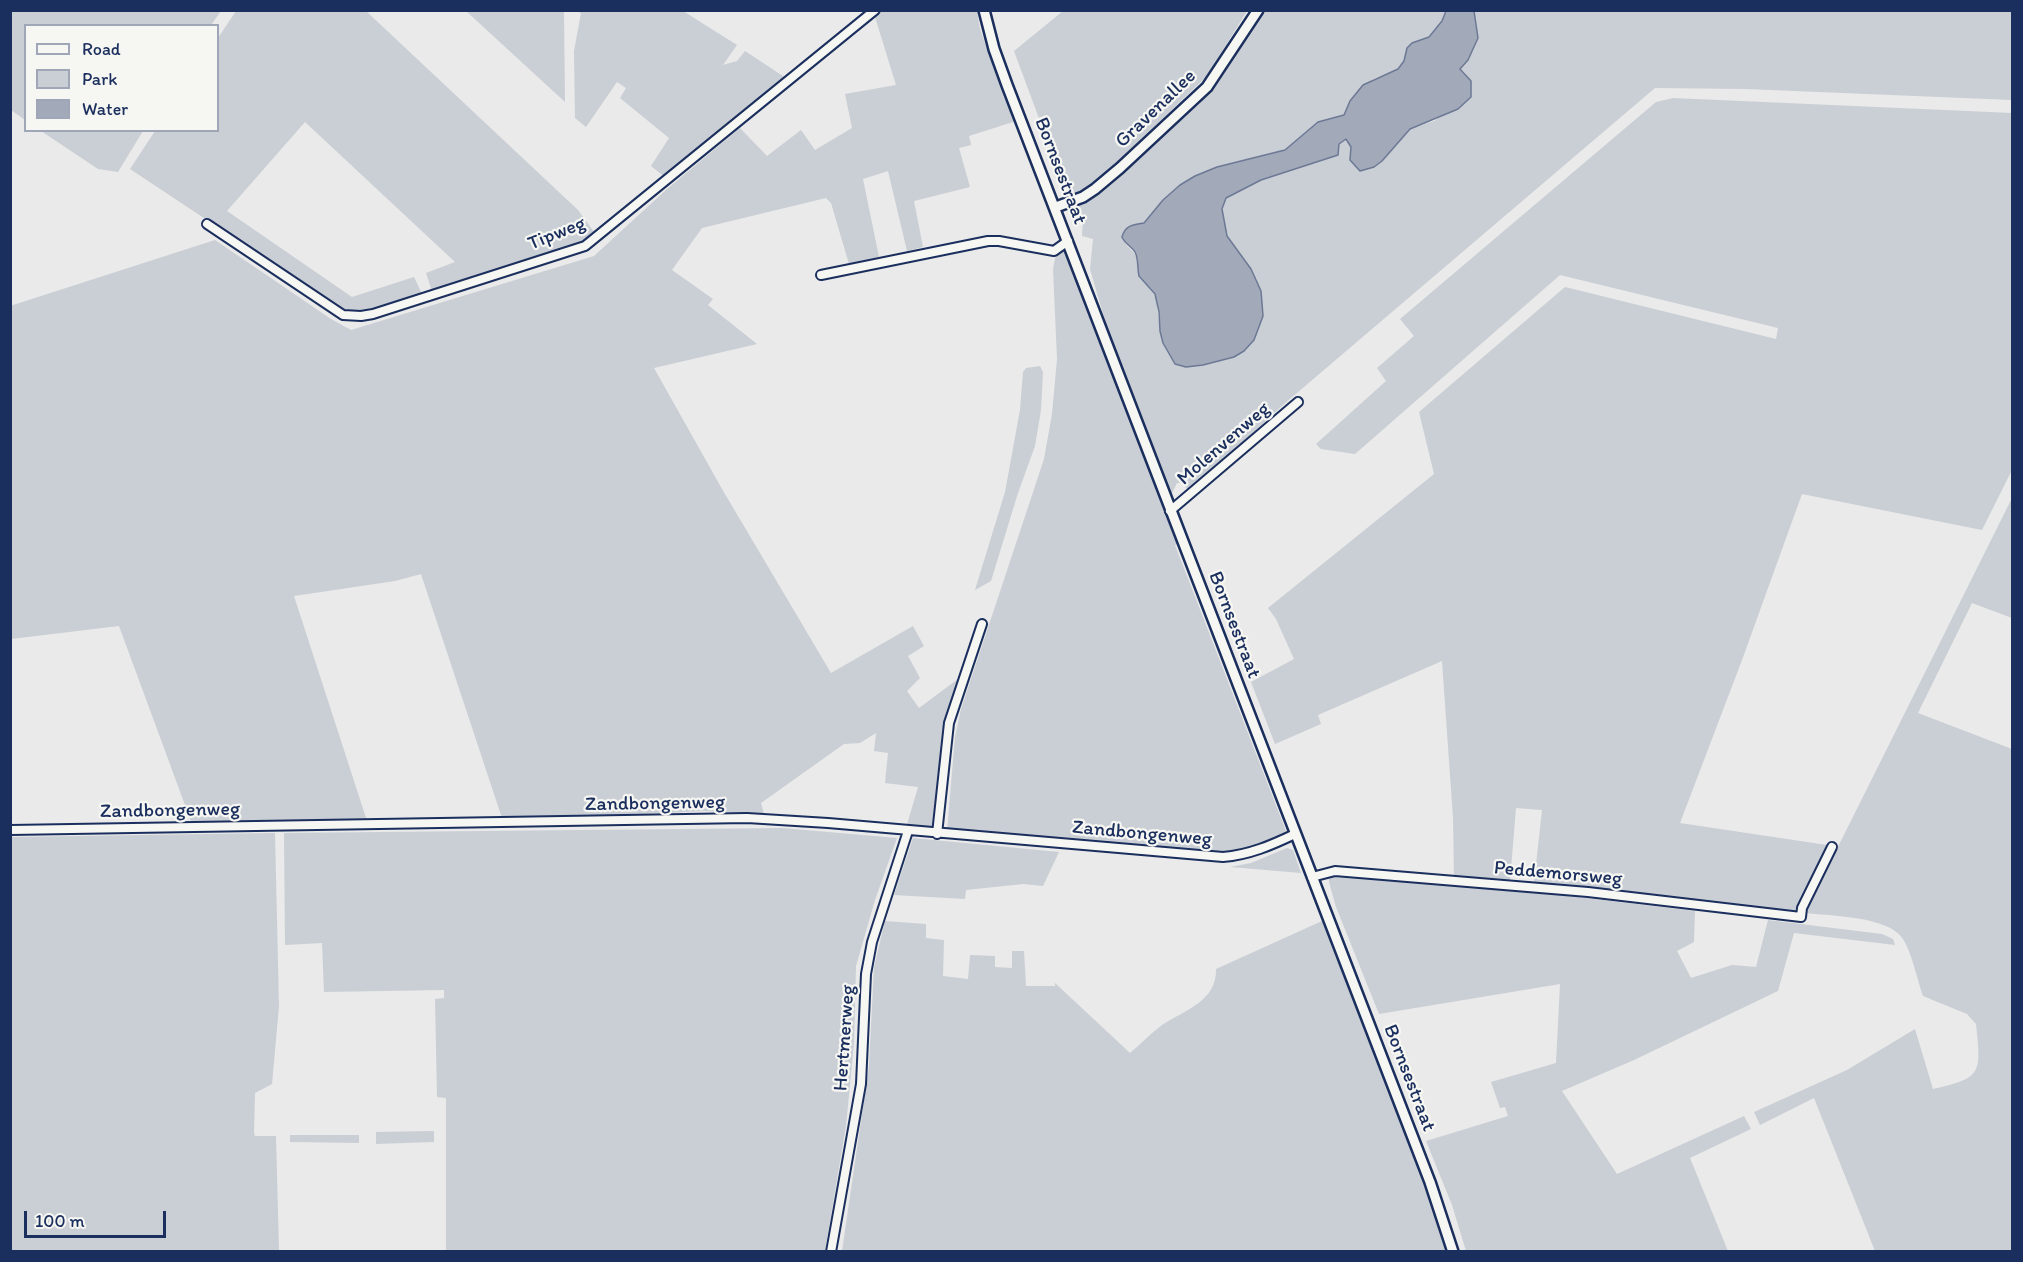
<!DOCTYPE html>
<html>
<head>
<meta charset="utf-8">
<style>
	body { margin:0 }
	#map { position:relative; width:2023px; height:1262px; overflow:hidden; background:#e9eae9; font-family:Itim,sans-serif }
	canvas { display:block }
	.frame { position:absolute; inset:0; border:12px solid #1b2f5e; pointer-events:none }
	.legend { position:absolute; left:24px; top:24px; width:195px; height:108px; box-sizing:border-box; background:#f6f6f2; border:2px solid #9ea6b7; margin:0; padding:8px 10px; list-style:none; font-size:18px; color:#1b2f5e }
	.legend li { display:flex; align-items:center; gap:12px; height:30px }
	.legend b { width:30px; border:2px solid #9ea6b7 }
	.scale { position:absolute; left:24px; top:1211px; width:142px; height:27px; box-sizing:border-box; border:3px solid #1b2f5e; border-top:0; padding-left:8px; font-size:18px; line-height:21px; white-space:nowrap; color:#1b2f5e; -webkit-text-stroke:4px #f6f6f2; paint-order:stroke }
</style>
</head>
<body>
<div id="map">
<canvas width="2023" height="1262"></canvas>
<div class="frame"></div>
<ul class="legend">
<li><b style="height:8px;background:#f6f6f2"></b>Road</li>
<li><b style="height:16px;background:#caced5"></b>Park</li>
<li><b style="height:16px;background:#a2aaba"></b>Water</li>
</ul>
<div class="scale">100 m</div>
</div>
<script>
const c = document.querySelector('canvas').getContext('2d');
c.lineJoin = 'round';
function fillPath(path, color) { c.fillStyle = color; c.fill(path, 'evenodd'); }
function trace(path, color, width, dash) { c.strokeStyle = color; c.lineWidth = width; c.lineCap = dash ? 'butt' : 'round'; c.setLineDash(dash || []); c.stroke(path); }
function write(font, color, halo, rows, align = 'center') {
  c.font = font + ' Itim,sans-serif'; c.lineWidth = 4.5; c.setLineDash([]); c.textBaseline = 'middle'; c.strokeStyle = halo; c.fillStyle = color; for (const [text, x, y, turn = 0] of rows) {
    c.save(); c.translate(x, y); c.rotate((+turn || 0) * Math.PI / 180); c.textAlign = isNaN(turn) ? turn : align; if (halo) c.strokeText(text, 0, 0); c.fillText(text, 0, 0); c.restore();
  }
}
const green = new Path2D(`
	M 10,11 L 11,10 L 221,11 L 211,25 L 26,26 L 25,120 L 11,110 Z
	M 236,11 L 366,11 L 578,210 L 597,236 L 433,294 L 426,273 L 455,262 L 305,122 L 227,211 L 352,297 L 414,277 L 423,296 L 373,312 L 350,315 L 130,169 L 155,131 L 218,130 L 218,38 Z
	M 466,11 L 564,11 L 565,102 Z
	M 576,11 L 683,11 L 737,45 L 723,65 L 737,61 L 745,51 L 786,78 L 666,178 L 651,166 L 669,138 L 620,98 L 626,88 L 617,82 L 586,127 L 575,118 L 574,51 L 581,13 Z
	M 883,11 L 977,11 L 980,29 L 1004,98 L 1016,121 L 969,136 L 971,145 L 959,148 L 970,187 L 914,201 L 923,247 L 907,251 L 888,171 L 863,179 L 879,257 L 849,264 L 831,203 L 826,198 L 702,228 L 672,270 L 713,299 L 708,305 L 757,344 L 654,368 L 722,489 L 831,673 L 913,626 L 924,646 L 908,656 L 920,678 L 907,691 L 919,708 L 962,676 L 945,723 L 934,830 L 906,828 L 918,787 L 885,783 L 888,753 L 874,751 L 876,733 L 860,743 L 844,744 L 761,803 L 764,814 L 705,811 L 503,821 L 421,574 L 395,581 L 294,596 L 367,821 L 192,824 L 119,626 L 11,639 L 10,306 L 215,240 L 331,319 L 351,330 L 594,256 L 667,189 L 740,128 L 767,156 L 801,130 L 815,150 L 852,128 L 845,94 L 896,85 L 875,17 Z
	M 1063,11 L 1247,11 L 1207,76 L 1092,186 L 1074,195 L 1065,185 L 1060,175 L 1014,51 Z
	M 1260,11 L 1446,11 L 1442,21 L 1429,37 L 1412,43 L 1407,48 L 1404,61 L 1398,69 L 1373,79 L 1350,101 L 1344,115 L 1318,122 L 1285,150 L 1217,167 L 1195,176 L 1180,185 L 1163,200 L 1143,223 L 1122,237 C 1128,253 1139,247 1138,273 L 1156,297 L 1160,331 L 1163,343 L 1203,365 L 1218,360 L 1251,269 C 1235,245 1214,230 1226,198 L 1261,180 L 1338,155 L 1339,144 L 1346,139 L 1351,147 L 1350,161 L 1382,161 L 1410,129 L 1434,121 L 1446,113 L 1466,74 L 1460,69 L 1468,60 L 1474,11 L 2012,11 L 2012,100 L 1746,89 L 1655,88 L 1284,404 L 1189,491 L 1182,483 L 1177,483 L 1170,497 L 1145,424 L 1117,362 L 1090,269 L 1093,239 L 1082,236 L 1083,217 L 1078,204 L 1099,193 L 1212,88 L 1223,74 Z
	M 1673,98 L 2012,113 L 2012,470 L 1982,530 L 1802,494 L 1742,660 L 1680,823 L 1827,845 L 1794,912 L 1534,883 L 1542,810 L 1516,808 L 1510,881 L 1454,876 L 1453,818 L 1442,661 L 1318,715 L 1321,724 L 1275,744 L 1251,682 L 1294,659 L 1276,619 L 1268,608 L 1434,474 L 1419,412 L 1565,287 L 1776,339 L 1778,328 L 1560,275 L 1355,454 L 1321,449 L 1316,444 L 1386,381 L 1377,368 L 1414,336 L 1400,319 L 1656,102 Z
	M 41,131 L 143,130 L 143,131 L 118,172 L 98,169 Z
	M 1065,250 L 1069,254 L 1160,494 L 1181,543 L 1175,545 L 1286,831 L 1279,837 L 1237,856 L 947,831 L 955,737 L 961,709 L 1044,459 L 1052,414 L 1057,359 L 1053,269 C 1055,259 1055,252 1065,250 Z
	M 1040,366 L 1043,372 L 1041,410 L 1035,446 L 1018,493 L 991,581 L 975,590 L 1005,492 L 1020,410 L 1023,372 L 1026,368 Z
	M 2012,498 L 2012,618 L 1972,603 L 1918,713 L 2012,749 L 2012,1251 L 1875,1251 L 1814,1098 L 1760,1125 L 1754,1112 L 1847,1070 L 1915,1029 L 1933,1089 C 1983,1078 1981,1073 1976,1024 L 1967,1014 L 1923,996 C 1917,979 1912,953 1903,939 C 1889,916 1830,916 1805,913 Z
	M 782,828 L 897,838 L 875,900 L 856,966 L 854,1043 L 846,1126 L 825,1251 L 446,1251 L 446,1098 L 437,1097 L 435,999 L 444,998 L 444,990 L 324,992 L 322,943 L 285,945 L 284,833 Z
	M 275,833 L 279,1006 L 272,1084 L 255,1093 L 254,1133 L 255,1136 L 276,1136 L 279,1251 L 11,1251 L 11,837 Z
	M 913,838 L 1059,852 L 1043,886 L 1023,884 L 966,890 L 965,899 L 894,895 Z
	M 1287,848 L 1293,850 L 1301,873 L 1230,867 L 1251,863 Z
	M 1329,875 L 1569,896 L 1695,911 L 1694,942 L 1677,951 L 1691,978 L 1732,965 L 1756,967 L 1768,920 L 1882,934 L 1893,939 L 1895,945 L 1794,933 L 1778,991 L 1634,1060 L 1562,1091 L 1617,1174 L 1744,1116 L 1751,1129 L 1690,1158 L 1728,1251 L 1466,1251 L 1452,1205 L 1426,1141 L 1508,1116 L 1505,1107 L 1500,1108 L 1491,1082 L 1556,1063 L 1560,984 L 1379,1014 L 1336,907 L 1329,882 Z
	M 885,921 L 926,924 L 926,938 L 944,940 L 943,976 L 968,979 L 970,955 L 995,956 L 995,967 L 1012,968 L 1012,951 L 1024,951 L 1026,986 L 1055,986 L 1055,983 L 1130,1053 C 1141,1044 1151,1033 1162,1025 C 1185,1010 1217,1001 1216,969 L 1322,921 L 1425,1185 L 1446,1251 L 842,1251 L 869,1066 L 874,967 Z
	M 434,1131 L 434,1142 L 376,1144 L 376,1132 Z
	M 290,1135 L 359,1135 L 359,1143 L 290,1142 Z`);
const water = new Path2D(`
	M 1446,11 L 1474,11 L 1478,38 L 1468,60 L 1460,69 L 1471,81 L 1471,97 L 1458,109 L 1410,129 L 1382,161 L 1374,167 L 1360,171 L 1350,160 L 1351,147 L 1346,139 L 1339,144 L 1338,155 L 1261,180 L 1226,198 L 1222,209 L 1227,236 L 1251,269 L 1261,291 L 1263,316 L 1254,340 L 1244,351 L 1234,357 L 1203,365 L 1186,367 L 1175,364 L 1163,343 L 1160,331 L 1159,312 L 1155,294 L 1139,276 C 1137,268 1139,260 1135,252 C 1131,246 1125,244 1122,237 C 1125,225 1133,225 1144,223 L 1163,200 L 1180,185 L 1195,176 L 1217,167 L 1285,150 L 1318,122 L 1344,115 L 1350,101 L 1363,85 L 1398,69 L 1404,61 L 1407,48 L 1412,43 L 1429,37 L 1442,21 Z`);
const minor = new Path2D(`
	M 207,224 L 343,315 L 361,316 L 373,314 L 585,246 L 875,10
	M 821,275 L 988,241 L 999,241 L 1054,251 L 1068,241
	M 1170,511 L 1298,402
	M 10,830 L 747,818 L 828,823 L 1223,857 C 1249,855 1272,845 1295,834
	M 937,834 L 949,723 L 982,624
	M 1312,877 L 1335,871 L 1588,892 L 1801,917 L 1802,908 L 1832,847
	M 831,1252 L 861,1084 L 866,974 L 872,942 L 908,831`);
const tertiary = new Path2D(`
	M 984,10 L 994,49 L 1007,85 L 1430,1182 L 1453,1252
	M 1056,207 L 1083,197 L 1095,189 L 1120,168 L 1207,87 L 1258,10`);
const streetNames = [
	["Gravenallee",1156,109,-44],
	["Bornsestraat",1060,171,69],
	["Tipweg",557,234,-22],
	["Molenvenweg",1224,444,-41],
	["Bornsestraat",1234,625,69],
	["Zandbongenweg",655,804,-1],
	["Zandbongenweg",170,811,-1],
	["Zandbongenweg",1142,834,5],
	["Peddemorsweg",1558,874,5],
	["Hertmerweg",845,1038,-86],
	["Bornsestraat",1409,1078,69]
];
fillPath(green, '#caced5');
fillPath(water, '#a2aaba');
trace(water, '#6c7995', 1.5);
trace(minor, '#1b2f5e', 12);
trace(tertiary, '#1b2f5e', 14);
trace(minor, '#f6f6f2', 8);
trace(tertiary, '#f6f6f2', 9);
write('20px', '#1b2f5e', '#f6f6f2', streetNames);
</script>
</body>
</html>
